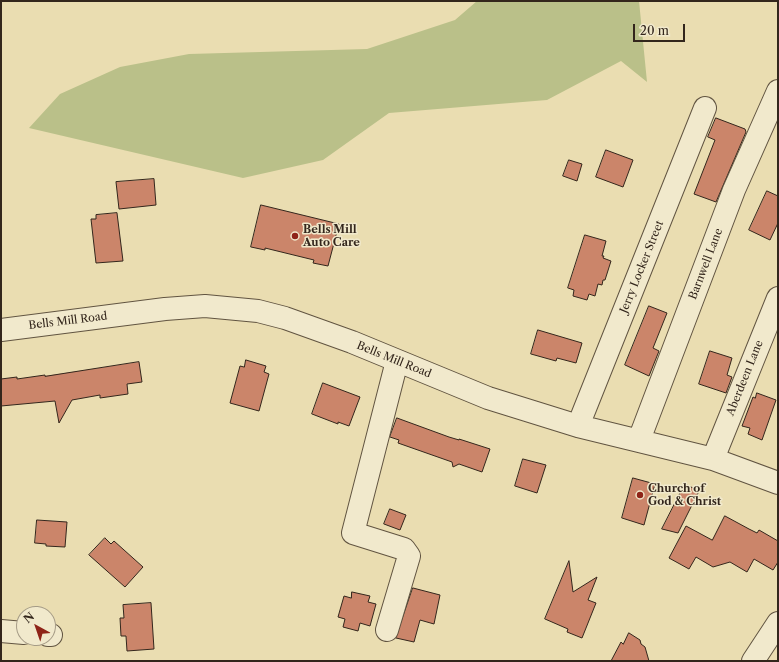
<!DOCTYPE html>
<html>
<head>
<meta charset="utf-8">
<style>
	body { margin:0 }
	#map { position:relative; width:779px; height:662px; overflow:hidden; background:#eaddb1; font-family:"Libre Caslon Text",serif }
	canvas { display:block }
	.frame { position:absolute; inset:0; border:2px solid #33261c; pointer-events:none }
	.north { position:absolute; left:16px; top:606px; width:40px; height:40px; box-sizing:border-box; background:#f1e9cc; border:1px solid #a59b86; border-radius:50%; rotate:320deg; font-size:11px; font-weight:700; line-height:16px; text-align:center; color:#33261c }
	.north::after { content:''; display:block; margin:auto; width:14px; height:18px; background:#8f2418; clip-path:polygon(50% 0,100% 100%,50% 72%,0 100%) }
	.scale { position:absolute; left:633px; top:24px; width:52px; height:18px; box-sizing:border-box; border:2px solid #33261c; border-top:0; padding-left:5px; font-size:12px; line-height:14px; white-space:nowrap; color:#33261c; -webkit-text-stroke:3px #f1e9cc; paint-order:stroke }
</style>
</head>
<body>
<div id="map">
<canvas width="779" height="662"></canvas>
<div class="frame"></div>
<div class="north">N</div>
<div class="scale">20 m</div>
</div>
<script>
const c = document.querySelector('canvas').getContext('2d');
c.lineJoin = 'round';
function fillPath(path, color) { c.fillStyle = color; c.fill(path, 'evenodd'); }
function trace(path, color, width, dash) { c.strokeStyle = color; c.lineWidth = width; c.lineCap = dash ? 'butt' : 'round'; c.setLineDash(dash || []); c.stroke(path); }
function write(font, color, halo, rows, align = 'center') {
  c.font = font + ' "Libre Caslon Text",serif'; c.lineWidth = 3; c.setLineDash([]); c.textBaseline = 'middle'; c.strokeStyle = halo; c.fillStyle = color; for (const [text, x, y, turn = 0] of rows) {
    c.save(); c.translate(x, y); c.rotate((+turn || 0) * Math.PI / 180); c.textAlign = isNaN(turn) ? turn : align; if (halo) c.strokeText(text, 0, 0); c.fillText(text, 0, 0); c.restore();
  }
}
const green = new Path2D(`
	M 477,1 L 639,1 L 647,82 L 621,61 L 547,100 L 389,113 L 323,160 L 243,178 L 29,128 L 60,94 L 120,67 L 189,54 L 367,49 L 455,20 Z`);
const building = new Path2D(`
	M 716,118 L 745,129 L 746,132 L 716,202 L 694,194 L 715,140 L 708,137 Z
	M 606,150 L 633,160 L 623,187 L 596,177 Z
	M 569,160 L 582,164 L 577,181 L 563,176 Z
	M 154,179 L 156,205 L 119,209 L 116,182 Z
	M 767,191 L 778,196 L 778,223 L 770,240 L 749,230 Z
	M 261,205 L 339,224 L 328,266 L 313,263 L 314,260 L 265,248 L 265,250 L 251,247 Z
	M 117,213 L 123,261 L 96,263 L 91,219 L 96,219 L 96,215 Z
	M 585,235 L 606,241 L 602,256 L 604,256 L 603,258 L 611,261 L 605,280 L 603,280 L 602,285 L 598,284 L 595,296 L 589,294 L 587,300 L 573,296 L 574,290 L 568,288 Z
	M 649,306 L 667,313 L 653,348 L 659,351 L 649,376 L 625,365 Z
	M 538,330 L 582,343 L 576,363 L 557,358 L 556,361 L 531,354 Z
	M 710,351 L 732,358 L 727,375 L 732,377 L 726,393 L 699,384 Z
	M 246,360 L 266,366 L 264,372 L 269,374 L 259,411 L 230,403 L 240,366 L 244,367 Z
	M 139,362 L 142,382 L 127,384 L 128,394 L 100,398 L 100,395 L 72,400 L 59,423 L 55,401 L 1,406 L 1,379 L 17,377 L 17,379 L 45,375 L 45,376 Z
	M 323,383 L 360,397 L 349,426 L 338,422 L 338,424 L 312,414 Z
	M 757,393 L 776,400 L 762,440 L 748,434 L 750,428 L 742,426 L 753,397 L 755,398 Z
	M 397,418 L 449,437 L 459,440 L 459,439 L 490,449 L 482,472 L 459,464 L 453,467 L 452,462 L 398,443 L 399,440 L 390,437 Z
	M 523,459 L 546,465 L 537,493 L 515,486 Z
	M 633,478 L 655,484 L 644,525 L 622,518 Z
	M 685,484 L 699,491 L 678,533 L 662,529 Z
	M 390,509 L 406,515 L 400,530 L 384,524 Z
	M 725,516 L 749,529 L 757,533 L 759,530 L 778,541 L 778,562 L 773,570 L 754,559 L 747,572 L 730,562 L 713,567 L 696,557 L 689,569 L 669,558 L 686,526 L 712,540 Z
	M 37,520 L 67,522 L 65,547 L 46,546 L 46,544 L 35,543 Z
	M 105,538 L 111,544 L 114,541 L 143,567 L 125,587 L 89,555 Z
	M 569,561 L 573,592 L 597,577 L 588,600 L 596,603 L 582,638 L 567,632 L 568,629 L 545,619 Z
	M 413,588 L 440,595 L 434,624 L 420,620 L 414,642 L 396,638 Z
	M 352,592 L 370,596 L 368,602 L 376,604 L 370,626 L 360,623 L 358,631 L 343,627 L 345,619 L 338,617 L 344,596 L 351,598 Z
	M 151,603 L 154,649 L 127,651 L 126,636 L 121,636 L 120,618 L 124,618 L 123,605 Z
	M 629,633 L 640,640 L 641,644 L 645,647 L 649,661 L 611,661 L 621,642 L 623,644 Z`);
const minor = new Path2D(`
	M 1,330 L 165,309 L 205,306 L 258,311 L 285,318 L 352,342 L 488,398 L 578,426 L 713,459 L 778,483
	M 578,426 L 705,108
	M 639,440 L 734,190 L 778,91
	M 713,459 L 778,298
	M 387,630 L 409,556 L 404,549 L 353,533 L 397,361
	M 1,631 L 24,633
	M 48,635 L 51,635
	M 753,661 L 778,623`);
const markers = [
	[295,236,4,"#8f2418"],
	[640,495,4,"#8f2418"]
];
const poiNames = [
	["Bells Mill",303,230],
	["Auto Care",303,243],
	["Church of",648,489],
	["God & Christ",648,502]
];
const streetNames = [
	["Barnwell Lane",706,264,-69],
	["Jerry Locker Street",642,267,-68],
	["Bells Mill Road",68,321,-7],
	["Bells Mill Road",394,360,22],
	["Aberdeen Lane",745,378,-68]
];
fillPath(green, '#bac089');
fillPath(building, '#cb856a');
trace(building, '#33261c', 1);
trace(minor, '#615441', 24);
trace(minor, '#f1e9cc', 22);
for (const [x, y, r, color] of markers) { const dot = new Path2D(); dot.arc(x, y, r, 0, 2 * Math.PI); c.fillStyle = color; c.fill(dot); trace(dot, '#f1e9cc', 1.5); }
write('bold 11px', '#33261c', '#f1e9cc', poiNames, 'left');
write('11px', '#33261c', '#f1e9cc', streetNames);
</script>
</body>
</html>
